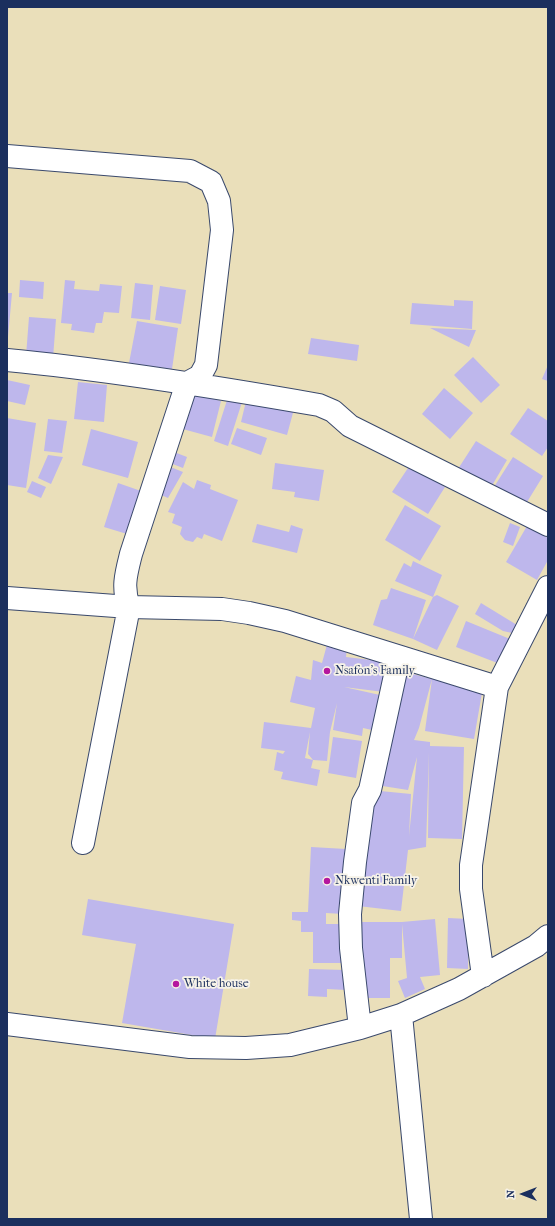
<!DOCTYPE html>
<html>
<head>
<meta charset="utf-8">
<style>
	body { margin:0 }
	#map { position:relative; width:555px; height:1226px; overflow:hidden; background:#eadfba; font-family:"IM FELL French Canon",serif }
	canvas { display:block }
	.frame { position:absolute; inset:0; border:8px solid #1b2f5e; pointer-events:none }
	.north { position:absolute; left:503px; top:1174px; width:40px; height:40px; -webkit-text-stroke:3px #f7f3e8; paint-order:stroke; rotate:270deg; font-size:11px; font-weight:700; line-height:16px; text-align:center; color:#1b2f5e }
	.north::after { content:''; display:block; margin:auto; width:14px; height:18px; background:#1b2f5e; clip-path:polygon(50% 0,100% 100%,50% 72%,0 100%) }
</style>
</head>
<body>
<div id="map">
<canvas width="555" height="1226"></canvas>
<div class="frame"></div>
<div class="north">N</div>
</div>
<script>
const c = document.querySelector('canvas').getContext('2d');
c.lineJoin = 'round';
function fillPath(path, color) { c.fillStyle = color; c.fill(path, 'evenodd'); }
function trace(path, color, width, dash) { c.strokeStyle = color; c.lineWidth = width; c.lineCap = dash ? 'butt' : 'round'; c.setLineDash(dash || []); c.stroke(path); }
function write(font, color, halo, rows, align = 'center') {
  c.font = font + ' "IM FELL French Canon",serif'; c.lineWidth = 3.5; c.setLineDash([]); c.textBaseline = 'middle'; c.strokeStyle = halo; c.fillStyle = color; for (const [text, x, y, turn = 0] of rows) {
    c.save(); c.translate(x, y); c.rotate((+turn || 0) * Math.PI / 180); c.textAlign = isNaN(turn) ? turn : align; if (halo) c.strokeText(text, 0, 0); c.fillText(text, 0, 0); c.restore();
  }
}
const building = new Path2D(`
	M 20,280 L 44,282 L 43,299 L 19,297 Z
	M 65,280 L 75,281 L 74,289 L 99,291 L 100,284 L 122,286 L 119,313 L 104,312 L 102,323 L 96,323 L 94,333 L 71,330 L 72,324 L 61,323 Z
	M 135,283 L 153,285 L 150,320 L 131,318 Z
	M 160,286 L 186,290 L 181,324 L 155,320 Z
	M 7,293 L 12,293 L 8,337 L 7,337 Z
	M 454,300 L 473,301 L 472,329 L 410,324 L 412,303 L 454,306 Z
	M 29,317 L 56,319 L 53,358 L 26,356 Z
	M 137,321 L 178,328 L 172,369 L 129,363 Z
	M 430,328 L 476,330 L 469,347 Z
	M 311,338 L 359,345 L 357,361 L 308,354 Z
	M 473,357 L 500,385 L 481,403 L 454,375 Z
	M 548,365 L 548,381 L 542,379 Z
	M 7,380 L 30,385 L 25,405 L 7,401 Z
	M 78,382 L 107,385 L 104,422 L 74,419 Z
	M 444,388 L 473,413 L 450,439 L 422,414 Z
	M 189,392 L 221,401 L 212,437 L 179,428 Z
	M 229,394 L 243,399 L 228,446 L 214,441 Z
	M 247,397 L 294,409 L 287,435 L 241,422 Z
	M 528,408 L 548,421 L 548,447 L 542,456 L 510,434 Z
	M 7,418 L 36,423 L 26,488 L 7,485 Z
	M 48,419 L 67,421 L 62,453 L 44,451 Z
	M 237,428 L 267,438 L 261,455 L 231,444 Z
	M 91,429 L 138,442 L 128,478 L 82,465 Z
	M 476,441 L 507,460 L 490,489 L 458,469 Z
	M 174,452 L 187,457 L 183,468 L 170,463 Z
	M 48,455 L 63,457 L 51,484 L 38,478 Z
	M 513,457 L 543,476 L 524,507 L 494,487 Z
	M 275,463 L 324,470 L 319,501 L 294,497 L 295,492 L 272,489 Z
	M 410,465 L 445,487 L 428,514 L 392,492 Z
	M 168,466 L 183,472 L 168,498 L 157,493 Z
	M 197,480 L 211,485 L 210,489 L 238,500 L 222,541 L 204,534 L 202,539 L 197,537 L 193,542 L 185,540 L 180,534 L 182,527 L 172,523 L 175,514 L 168,512 L 183,482 L 194,489 Z
	M 32,481 L 46,487 L 41,498 L 27,492 Z
	M 118,483 L 141,491 L 127,534 L 104,527 Z
	M 405,505 L 441,526 L 420,561 L 385,540 Z
	M 510,523 L 520,527 L 513,546 L 503,542 Z
	M 257,524 L 289,532 L 291,525 L 303,529 L 297,553 L 252,542 Z
	M 527,526 L 548,538 L 548,560 L 537,580 L 506,562 Z
	M 413,561 L 442,575 L 433,597 L 437,595 L 459,606 L 437,650 L 413,639 L 433,597 L 395,581 L 404,563 L 411,567 Z
	M 391,588 L 426,600 L 413,639 L 373,625 L 381,600 L 387,599 Z
	M 481,603 L 517,625 L 512,633 L 503,631 L 475,614 Z
	M 466,621 L 510,639 L 500,664 L 456,647 Z
	M 328,641 L 347,647 L 346,657 L 388,662 L 384,692 L 344,687 L 380,695 L 372,730 L 363,728 L 362,736 L 333,730 L 337,703 L 330,732 L 327,761 L 313,760 L 311,768 L 320,770 L 317,786 L 281,779 L 283,772 L 274,770 L 277,752 L 283,754 L 285,751 L 261,748 L 264,722 L 311,728 L 315,708 L 290,702 L 296,676 L 311,680 L 313,660 L 322,663 ZM 310,732 L 308,754 L 313,760 L 305,758 Z
	M 405,672 L 432,679 L 483,687 L 474,739 L 425,731 L 432,679 L 419,728 L 414,740 L 430,742 L 430,746 L 464,747 L 462,839 L 428,838 L 429,752 L 426,847 L 408,850 L 401,911 L 358,906 L 370,790 L 411,794 L 409,836 L 417,757 L 408,790 L 376,785 Z
	M 333,737 L 362,741 L 356,778 L 328,773 Z
	M 311,847 L 346,849 L 343,914 L 326,913 L 326,924 L 342,924 L 341,963 L 313,963 L 313,932 L 301,932 L 301,921 L 292,920 L 292,912 L 308,912 Z
	M 88,899 L 234,924 L 215,1039 L 122,1023 L 136,944 L 82,935 Z
	M 448,918 L 469,919 L 468,969 L 447,968 Z
	M 435,919 L 440,975 L 420,977 L 425,989 L 405,998 L 398,981 L 407,978 L 402,924 L 402,958 L 390,958 L 390,998 L 361,998 L 360,922 L 402,922 Z
	M 309,969 L 346,970 L 346,990 L 327,989 L 327,997 L 308,996 Z`);
const minor = new Path2D(`
	M 7,156 L 190,171 L 211,182 L 219,201 L 222,230 L 206,365 L 200,376 L 187,383 L 131,554 C 126,574 122,587 129,607 L 83,843
	M 7,360 C 112,370 216,387 319,405 L 333,411 L 350,426 L 548,525
	M 7,598 L 129,607 L 222,609 L 249,613 L 285,621 L 497,687
	M 483,976 L 471,889 L 471,865 L 497,687 L 548,587
	M 401,1015 L 421,1219
	M 7,1024 L 190,1047 L 246,1048 L 290,1045 L 360,1028 L 401,1015 L 459,989 L 536,946 L 548,936
	M 360,1028 L 351,948 L 350,914 L 355,862 L 363,803 L 370,790 L 399,657`);
const markers = [
	[327,671,4,"#b5179e"],
	[327,881,4,"#b5179e"],
	[176,984,4,"#b5179e"]
];
const poiNames = [
	["Nsafon's Family",335,671],
	["Nkwenti Family",335,881],
	["White house",184,984]
];
fillPath(building, '#beb7ec');
trace(minor, '#3a496c', 24);
trace(minor, '#fff', 22);
for (const [x, y, r, color] of markers) { const dot = new Path2D(); dot.arc(x, y, r, 0, 2 * Math.PI); c.fillStyle = color; c.fill(dot); trace(dot, '#f7f3e8', 1.5); }
write('12px', '#1b2f5e', '#f7f3e8', poiNames, 'left');
</script>
</body>
</html>
